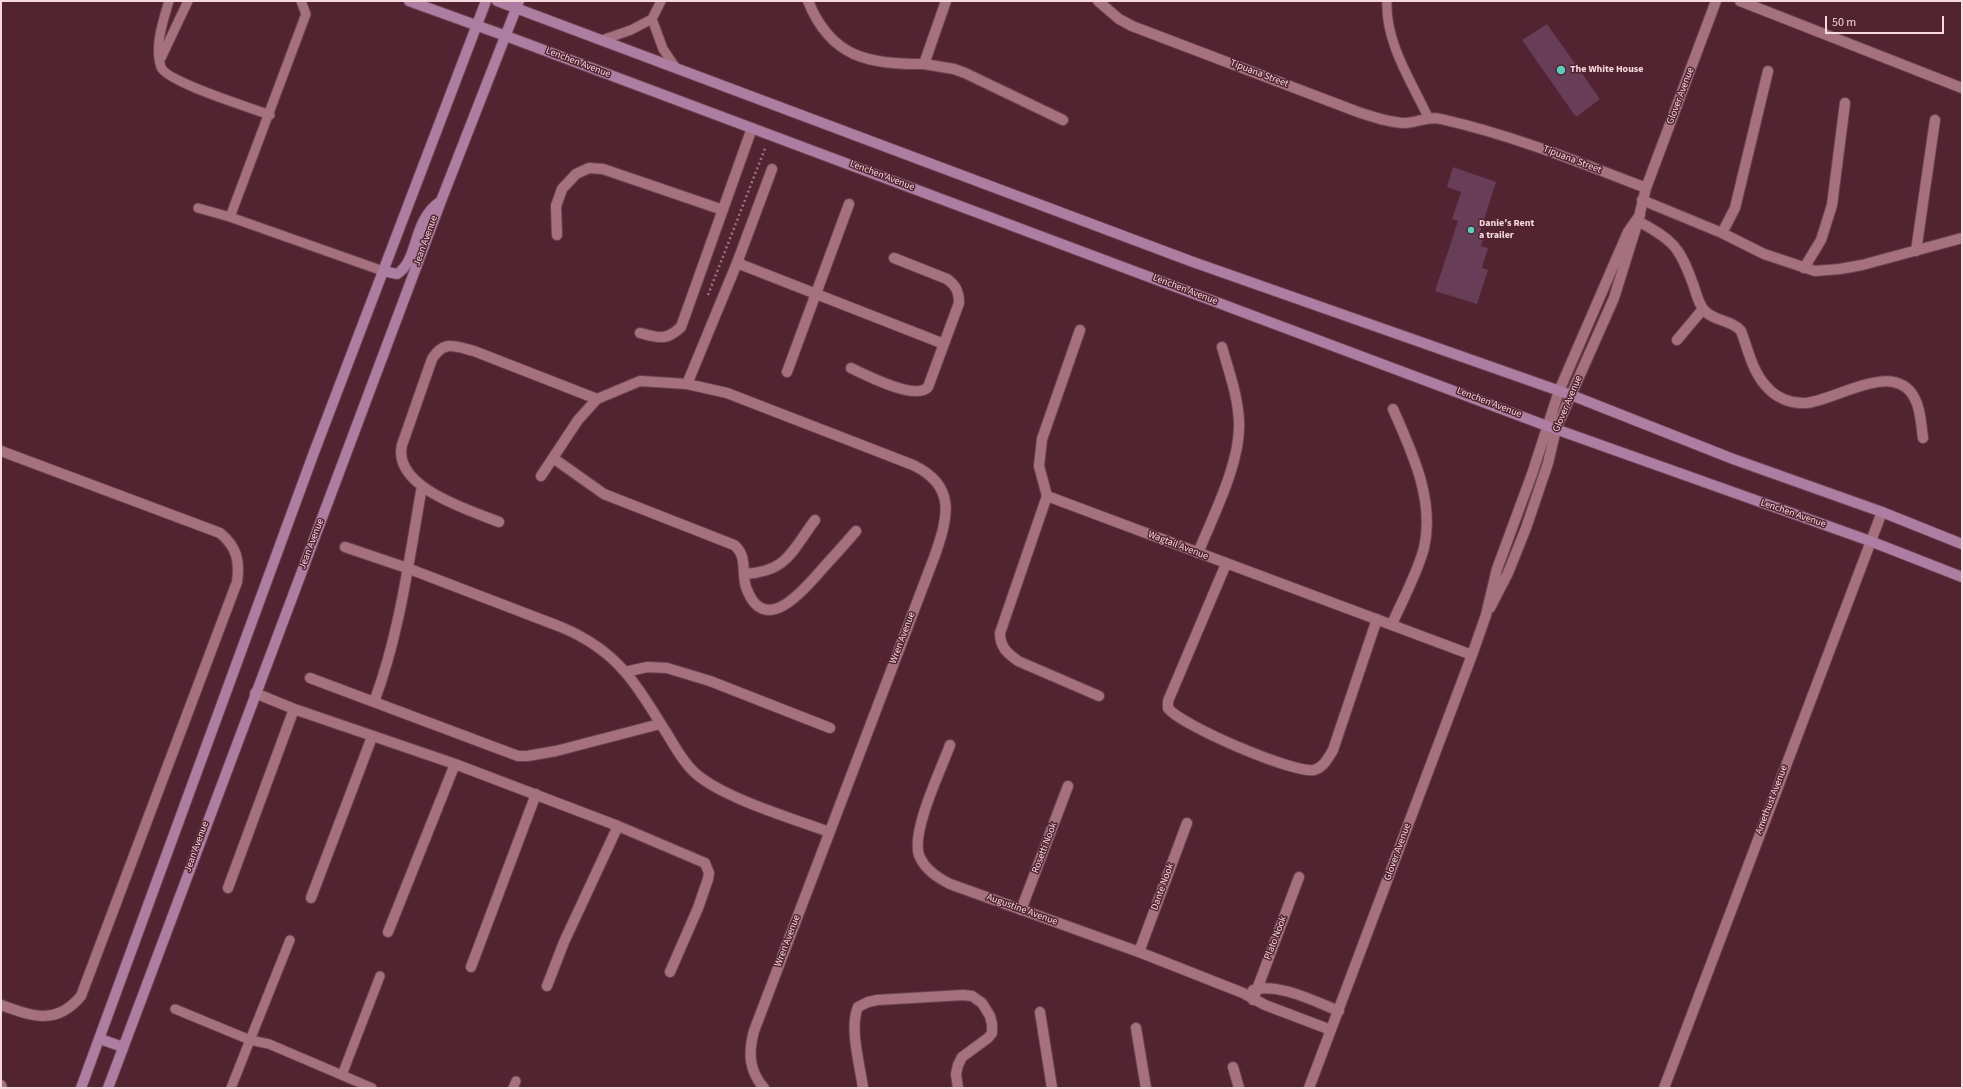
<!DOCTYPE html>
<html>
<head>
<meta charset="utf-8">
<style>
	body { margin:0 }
	#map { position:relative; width:1963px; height:1089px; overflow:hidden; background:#522432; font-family:"Source Sans 3",sans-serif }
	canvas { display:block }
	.frame { position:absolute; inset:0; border:2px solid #f6d8df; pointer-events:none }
	.scale { position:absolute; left:1825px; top:16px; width:119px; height:18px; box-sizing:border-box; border:2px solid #f6d8df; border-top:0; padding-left:5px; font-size:12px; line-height:14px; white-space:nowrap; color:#f6d8df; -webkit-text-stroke:3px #522432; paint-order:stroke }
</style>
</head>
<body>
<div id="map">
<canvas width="1963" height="1089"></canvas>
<div class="frame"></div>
<div class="scale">50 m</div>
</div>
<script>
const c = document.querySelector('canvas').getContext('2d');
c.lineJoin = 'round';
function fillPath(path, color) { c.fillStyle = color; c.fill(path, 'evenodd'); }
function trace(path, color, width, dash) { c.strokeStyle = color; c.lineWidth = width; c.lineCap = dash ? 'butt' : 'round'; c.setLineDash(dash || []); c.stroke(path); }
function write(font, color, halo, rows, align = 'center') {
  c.font = font + ' "Source Sans 3",sans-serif'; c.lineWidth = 3; c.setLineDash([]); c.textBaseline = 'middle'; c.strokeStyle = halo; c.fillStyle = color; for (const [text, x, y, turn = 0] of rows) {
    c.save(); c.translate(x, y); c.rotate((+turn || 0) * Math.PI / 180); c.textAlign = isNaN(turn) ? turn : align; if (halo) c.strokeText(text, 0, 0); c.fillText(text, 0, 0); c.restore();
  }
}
const building = new Path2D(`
	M 1547,24 L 1600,99 L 1576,117 L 1522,40 Z
	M 1453,167 L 1496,182 L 1478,238 L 1483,240 L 1481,246 L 1488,248 L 1482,268 L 1488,270 L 1477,304 L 1435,291 L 1458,221 L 1452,219 L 1461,192 L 1447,187 Z`);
const path = new Path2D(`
	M 708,295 L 766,146`);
const lane = new Path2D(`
	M 169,1 C 163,21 154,47 161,67 C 166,82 252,108 270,115
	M 1387,1 C 1385,42 1411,81 1428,117
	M 652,19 L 663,49 L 676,68
	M 602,40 L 631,30 L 652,19 L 661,1
	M 161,58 L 188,1
	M 198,208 L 230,217 L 383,271
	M 230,217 L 306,14 L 301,1
	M 175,1009 L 250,1040 L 290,940
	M 342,1075 L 380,976
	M 231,1088 L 250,1040 L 269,1044 L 372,1088
	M 513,1088 L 516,1081`);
const street = new Path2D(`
	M 808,1 C 831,58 868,64 924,64
	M 946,1 L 924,64 L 954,69 L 965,73 L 1063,120
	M 1098,1 L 1119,19 L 1132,26 L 1358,112 C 1374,117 1390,123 1406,123 C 1419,122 1428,116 1441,119 C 1512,135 1579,162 1646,188
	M 1740,1 L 1962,88
	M 1642,200 L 1722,233 L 1764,254 L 1815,271 L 1840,269 L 1862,265 L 1962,238
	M 1638,221 C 1674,241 1679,246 1693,284 C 1696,292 1698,303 1704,310 C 1714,322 1731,319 1741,331 C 1748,349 1752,371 1766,386 C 1776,398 1791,404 1806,403 C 1835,401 1895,358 1915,399 C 1921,410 1921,425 1923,438
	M 1722,233 L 1735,208 L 1768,71
	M 557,235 L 556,206 L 562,189 L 576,174 L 589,168 L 603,169 L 723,210
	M 1916,251 L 1935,120
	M 737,263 L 944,344
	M 1804,268 L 1821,240 L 1832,205 L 1845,103
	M 640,333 C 660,338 666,341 681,327 L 752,128
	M 1677,340 L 1703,309
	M 851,368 C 866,375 915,401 928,387 L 959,303 C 959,292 956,285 947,279 L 894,258
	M 787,372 L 849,204
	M 687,384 L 737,263 L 772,169
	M 1,451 L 220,533 C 237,547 240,561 237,582 L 81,996 C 56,1026 32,1016 1,1005
	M 553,458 L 604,494 L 734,545 C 748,556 741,572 746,587 C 764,639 805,589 823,568 C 834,556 845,544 856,531
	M 541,476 L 578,420 L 597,399 L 640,381 L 687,384 L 727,393 L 913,465 C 957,486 948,517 935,555 L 754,1031 C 748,1053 749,1071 764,1088
	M 1047,496 L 1472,655
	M 1047,496 L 1000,633 C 1000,647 1007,653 1018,661 L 1099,696
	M 1047,496 L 1039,466 L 1042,439 L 1080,330
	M 499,522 C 469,510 392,487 402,445 L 432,359 C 444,340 454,346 474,351 L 597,399
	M 345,547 L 407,568 L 561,627 C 585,637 608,652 625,672 C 641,690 653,712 666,732 C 674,745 681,759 692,770 C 718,797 792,818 829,832
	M 1198,553 C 1213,516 1241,462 1239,422 C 1238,396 1229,372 1222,347
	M 1226,564 L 1168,701 L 1168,708 C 1180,725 1294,774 1314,770 C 1324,767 1328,758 1333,750 L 1377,619
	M 744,574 C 787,572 791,552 815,520
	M 1490,608 L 1508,573 L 1526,528 L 1548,463 L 1556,429 L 1614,298 L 1638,221 L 1646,188 L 1716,1
	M 1392,624 C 1403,599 1417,574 1424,548 C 1435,500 1412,452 1393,409
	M 625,672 L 647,667 L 667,668 L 710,681 L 830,728
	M 310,678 L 518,756 L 527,756 L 556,751 L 660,724
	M 255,693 L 294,709 L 455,764 L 618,826 L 705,863 L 709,873 L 708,879 L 698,908 L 670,972
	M 374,702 C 400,633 409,559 422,486
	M 950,745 C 941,770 911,831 919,855 C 924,869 938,878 950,884 L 1139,952 L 1243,993 L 1265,1005 L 1331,1030
	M 228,888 L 294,709
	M 311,898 L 372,737
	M 1021,910 L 1068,786
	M 388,932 L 455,764
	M 1139,952 L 1187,823
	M 471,967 L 536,794
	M 547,986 L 564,942 L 618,826
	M 1253,990 C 1277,982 1316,1002 1339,1011
	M 1253,1000 L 1299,877
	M 1040,1012 L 1052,1088
	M 1136,1028 L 1146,1088
	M 1233,1067 L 1239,1088
	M 1,1085 L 2,1088
	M 863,1088 C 860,1065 849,1028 858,1007 L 868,1002 L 877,1000 L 963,995 L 972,996 L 982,1003 L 990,1016 L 992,1024 L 992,1033 L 988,1038 L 962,1057 L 958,1065 L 956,1074 L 958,1088
	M 1309,1088 L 1472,655 L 1486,615 L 1497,569 L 1532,474 L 1559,391 L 1628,232 L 1640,215
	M 1664,1088 L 1882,512`);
const secondary = new Path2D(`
	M 409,1 L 506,36 L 1547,426 L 1870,541 L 1962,577
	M 497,1 L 1193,262 L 1571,395 L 1733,459 L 1882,512 L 1962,544
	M 383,271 L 397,274 C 420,259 411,221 441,201
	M 100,1039 L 123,1047
	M 81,1088 L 313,455 L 486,1
	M 108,1088 L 441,201 L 519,1`);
const markers = [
	[1561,70,5,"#5acebd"],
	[1471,230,4,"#5acebd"]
];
const streetNames = [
	["Lenchen Avenue",578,63,21],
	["Tipuana Street",1259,74,21],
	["Glover Avenue",1681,96,-69],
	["Tipuana Street",1572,160,21],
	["Lenchen Avenue",882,176,21],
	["Jean Avenue",426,241,-70],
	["Lenchen Avenue",1185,290,21],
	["Lenchen Avenue",1489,403,21],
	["Glover Avenue",1568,404,-67],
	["Lenchen Avenue",1793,514,19],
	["Jean Avenue",312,544,-69],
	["Wagtail Avenue",1178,546,21],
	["Wren Avenue",903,638,-69],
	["Amethust Avenue",1772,800,-69],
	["Jean Avenue",197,847,-70],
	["Rosetti Nook",1045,848,-69],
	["Glover Avenue",1398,852,-70],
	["Dante Nook",1163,887,-70],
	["Augustine Avenue",1022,910,20],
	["Plato Nook",1276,938,-69],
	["Wren Avenue",788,941,-69]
];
const poiNames = [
	["The White House",1570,70],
	["Danie's Rent",1479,224],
	["a trailer",1479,236]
];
fillPath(building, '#673d57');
trace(lane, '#6b4451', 11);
trace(street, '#6b4451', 12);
trace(secondary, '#6b4451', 12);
trace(path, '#9c7580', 2.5, [2, 3]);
trace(lane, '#a6717f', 9);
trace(street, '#a6717f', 10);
trace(secondary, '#ae7da2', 10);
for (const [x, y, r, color] of markers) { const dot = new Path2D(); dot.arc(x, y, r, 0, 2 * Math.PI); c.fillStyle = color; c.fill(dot); trace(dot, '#522432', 1.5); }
write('10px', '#f6d8df', '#522432', streetNames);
write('bold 10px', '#f6d8df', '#522432', poiNames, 'left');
</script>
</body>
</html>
